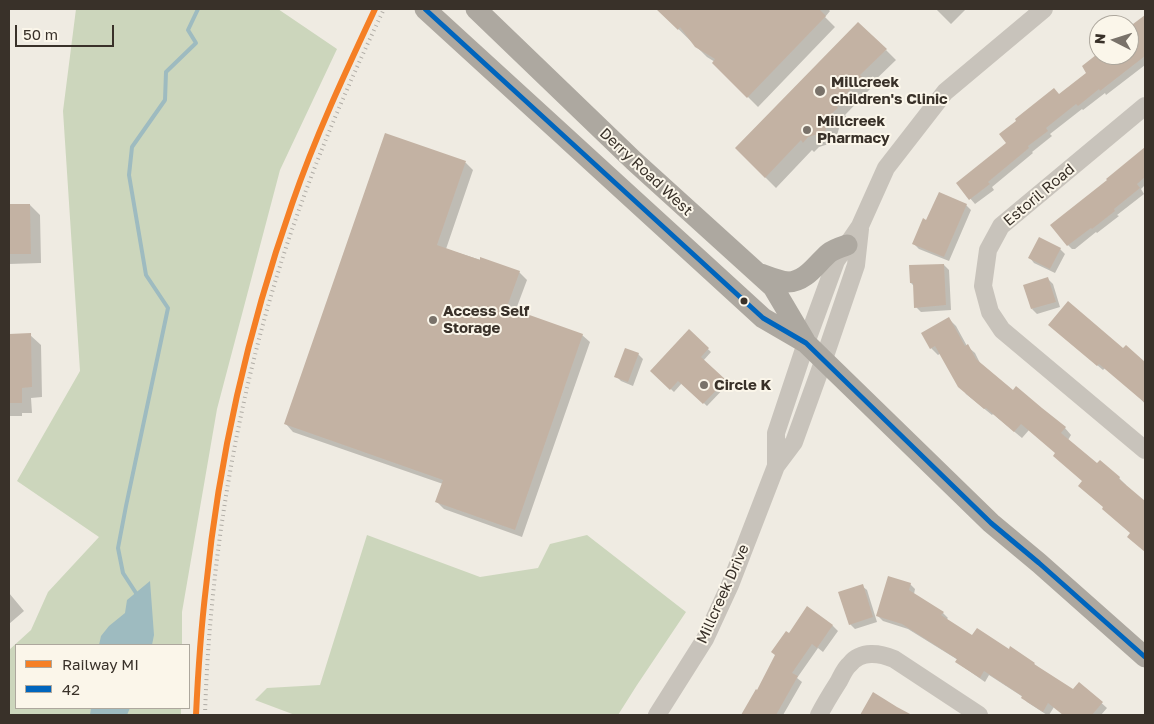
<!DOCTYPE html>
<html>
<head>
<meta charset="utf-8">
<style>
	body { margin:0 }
	#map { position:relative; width:1154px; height:724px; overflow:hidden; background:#efebe2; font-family:"Golos Text",sans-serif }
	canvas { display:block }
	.frame { position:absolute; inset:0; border:10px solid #393129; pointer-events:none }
	.legend { position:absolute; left:15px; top:644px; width:175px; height:65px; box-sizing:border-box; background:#fbf6ea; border:1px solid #ada79d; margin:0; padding:6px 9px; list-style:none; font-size:15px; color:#393129 }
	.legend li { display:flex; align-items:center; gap:10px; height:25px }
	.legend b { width:25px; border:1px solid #ada79d }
	.north { position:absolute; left:1089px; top:15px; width:50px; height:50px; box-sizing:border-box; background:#fbf6ea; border:1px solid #ada79d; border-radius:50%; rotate:275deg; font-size:14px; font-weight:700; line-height:20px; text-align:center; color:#393129 }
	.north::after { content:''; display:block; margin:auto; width:18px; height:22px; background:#79726a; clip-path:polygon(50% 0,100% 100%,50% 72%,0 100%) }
	.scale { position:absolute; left:15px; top:25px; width:99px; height:22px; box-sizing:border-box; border:2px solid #393129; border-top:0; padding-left:6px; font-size:15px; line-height:18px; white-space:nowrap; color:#393129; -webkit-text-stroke:4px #fbf6ea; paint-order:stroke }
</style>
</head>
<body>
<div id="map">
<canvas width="1154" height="724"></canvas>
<div class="frame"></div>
<ul class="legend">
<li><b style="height:6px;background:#f57f25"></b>Railway MI</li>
<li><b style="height:6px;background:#0065bd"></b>42</li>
</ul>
<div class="north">N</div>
<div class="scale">50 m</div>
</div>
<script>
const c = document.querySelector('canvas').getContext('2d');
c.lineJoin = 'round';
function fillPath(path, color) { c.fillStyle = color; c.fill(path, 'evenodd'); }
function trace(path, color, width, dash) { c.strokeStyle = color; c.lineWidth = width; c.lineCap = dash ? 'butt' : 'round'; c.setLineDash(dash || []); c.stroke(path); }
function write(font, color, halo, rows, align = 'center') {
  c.font = font + ' "Golos Text",sans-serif'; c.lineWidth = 4; c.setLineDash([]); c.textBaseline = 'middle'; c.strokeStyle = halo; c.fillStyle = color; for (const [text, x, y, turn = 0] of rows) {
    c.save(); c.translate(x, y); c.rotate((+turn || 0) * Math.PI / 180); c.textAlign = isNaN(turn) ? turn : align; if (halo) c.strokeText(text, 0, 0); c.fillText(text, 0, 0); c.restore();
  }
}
const green = new Path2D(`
	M 76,9 L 278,9 L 337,49 L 280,170 L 217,409 L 182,612 L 182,645 L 16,645 L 16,708 L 181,708 L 181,715 L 9,715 L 9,650 L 31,630 L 48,592 L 99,537 L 17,481 L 80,371 L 63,111 Z
	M 367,535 L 480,577 L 538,568 L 550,544 L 587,535 L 686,612 L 637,685 L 618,715 L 295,715 L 255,700 L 267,688 L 320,685 Z`);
const water = new Path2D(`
	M 150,581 L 154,635 L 152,645 L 99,645 L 101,636 L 109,626 L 125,613 L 127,600 Z
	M 91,708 L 130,708 L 127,715 L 90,715 Z`);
const shadow = new Path2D(`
	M 658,9 L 828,9 L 830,11 L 825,17 L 835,27 L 758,107 L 714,63 L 715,62 L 707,57 Z
	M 936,9 L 966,9 L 951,24 Z
	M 1145,16 L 1145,65 L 1106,95 L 1105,93 L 1083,110 L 1082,109 L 1050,134 L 1052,136 L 1032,152 L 1033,153 L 992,187 L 994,190 L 975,204 L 957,183 L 1008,143 L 1059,96 L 1088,73 L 1083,67 L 1099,54 L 1099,55 L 1129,55 L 1129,30 Z
	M 886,50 L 896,60 L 869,86 L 871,88 L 845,115 L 847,118 L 840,125 L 835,142 L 819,147 L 814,152 L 812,150 L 776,188 L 736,148 Z
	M 386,135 L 466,163 L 473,170 L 446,249 L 519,272 L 527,280 L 515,312 L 582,335 L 590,342 L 522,537 L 444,509 L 437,502 L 443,484 L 293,432 L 286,424 Z
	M 1145,149 L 1145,185 L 1141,189 L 1144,194 L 1117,215 L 1119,216 L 1097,233 L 1096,232 L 1075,249 L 1072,249 L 1067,244 L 1109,180 L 1108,179 Z
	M 9,205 L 30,205 L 40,215 L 41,263 L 9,264 Z
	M 966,205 L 971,210 L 949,261 L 919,249 L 914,244 L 927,222 Z
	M 1060,249 L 1065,254 L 1055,273 L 1034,263 L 1030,258 Z
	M 944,265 L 949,270 L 951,310 L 921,312 L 916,307 L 914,286 L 911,283 Z
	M 1048,279 L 1053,284 L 1060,307 L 1037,314 L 1032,309 Z
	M 949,319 L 956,326 L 967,346 L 975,353 L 981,365 L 1013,392 L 1065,428 L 1071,435 L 1068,440 L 1097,465 L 1100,462 L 1119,478 L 1126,485 L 1125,486 L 1145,503 L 1145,551 L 1136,543 L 1131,533 L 1104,507 L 1083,481 L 1057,453 L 1029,430 L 1022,438 L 993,414 L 992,415 L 966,394 L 941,353 L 938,355 L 931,348 Z
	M 1055,330 L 1124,350 L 1126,347 L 1145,363 L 1145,404 L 1141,399 L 1105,368 L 1103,370 Z
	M 689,331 L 711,352 L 703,361 L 728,384 L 707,406 L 682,383 L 674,392 L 652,371 Z
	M 9,335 L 30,335 L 41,345 L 42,397 L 31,398 L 32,413 L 22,413 L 22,416 L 9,416 Z
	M 638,354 L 643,359 L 633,386 L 621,381 L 616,376 Z
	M 910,584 L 915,589 L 914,594 L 943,613 L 948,618 L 946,620 L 973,637 L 1009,651 L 1034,664 L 1039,668 L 1073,691 L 1079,683 L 1107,708 L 1101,715 L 1064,715 L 1054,707 L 1049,715 L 1047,715 L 1027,702 L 1023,697 L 989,675 L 985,682 L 962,666 L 957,661 L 958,660 L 908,629 L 883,621 L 878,616 Z
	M 862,586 L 867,590 L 877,622 L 855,629 L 850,624 Z
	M 9,593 L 24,611 L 9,624 Z
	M 807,608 L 833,626 L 838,631 L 823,652 L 818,648 L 797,678 L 802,682 L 783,715 L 743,715 L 756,691 L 758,692 L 789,634 Z`);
const stream = new Path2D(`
	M 136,597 L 136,593 L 123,573 L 118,548 L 126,506 L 168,308 L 146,275 L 129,175 L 132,147 L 165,100 L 166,72 L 196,43 L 188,30 L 198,9`);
const building = new Path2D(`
	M 656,9 L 819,9 L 826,16 L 747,98 L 712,63 L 715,59 L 695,47 L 680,27 L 678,30 Z
	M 1145,15 L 1145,56 L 1100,91 L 1099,89 L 1078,106 L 1076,104 L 1046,128 L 1048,131 L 1028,146 L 1029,148 L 988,182 L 990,184 L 969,200 L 956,183 L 1006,143 L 999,134 L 1016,121 L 1015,119 L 1054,88 L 1059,94 L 1086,73 L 1082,66 L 1096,55 L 1129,55 L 1129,27 Z
	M 858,22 L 887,49 L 860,75 L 862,77 L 836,105 L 838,108 L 830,115 L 825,132 L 808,137 L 803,143 L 801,140 L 765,178 L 735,148 Z
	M 385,133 L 466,161 L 437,245 L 480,260 L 480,257 L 520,271 L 507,307 L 583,334 L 515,530 L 435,502 L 443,480 L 284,424 Z
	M 1145,147 L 1145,177 L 1137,184 L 1140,188 L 1114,209 L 1115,211 L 1092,229 L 1091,228 L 1067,246 L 1050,225 L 1107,180 L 1106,179 Z
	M 939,192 L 967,204 L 944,257 L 912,244 L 923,218 L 926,220 Z
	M 9,204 L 30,204 L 31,254 L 9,254 Z
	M 1039,237 L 1061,248 L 1050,269 L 1028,258 Z
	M 944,264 L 946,305 L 914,308 L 913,283 L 910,283 L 909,265 Z
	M 1048,277 L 1056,302 L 1031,309 L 1023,285 Z
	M 1068,301 L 1123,348 L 1126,345 L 1145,362 L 1145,403 L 1099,364 L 1097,366 L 1048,325 Z
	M 949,317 L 965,346 L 968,344 L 976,359 L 1013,390 L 1016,386 L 1042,408 L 1066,427 L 1061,433 L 1097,463 L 1100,460 L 1120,477 L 1119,479 L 1145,501 L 1145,552 L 1127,537 L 1130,533 L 1102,509 L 1103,507 L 1078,486 L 1082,481 L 1053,456 L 1055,453 L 1021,424 L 1014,432 L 986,408 L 984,409 L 958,387 L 935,346 L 930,349 L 921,333 Z
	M 689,329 L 709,348 L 701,357 L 726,380 L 703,404 L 678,381 L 670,390 L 650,371 Z
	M 31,333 L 32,387 L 22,388 L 22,403 L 9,403 L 9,334 Z
	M 625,348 L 639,353 L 628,382 L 614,377 Z
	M 888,576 L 911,583 L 909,590 L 944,612 L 941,615 L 972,635 L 977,628 L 1009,649 L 1010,646 L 1035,663 L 1034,664 L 1073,689 L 1079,682 L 1103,702 L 1092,715 L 1063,715 L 1048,703 L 1043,712 L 1021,698 L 1022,696 L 984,671 L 980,678 L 955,662 L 957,659 L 902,624 L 876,616 Z
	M 863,584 L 873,617 L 849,625 L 838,592 Z
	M 807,606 L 833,625 L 817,648 L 812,644 L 792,673 L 798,676 L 776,715 L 741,715 L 756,689 L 757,690 L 775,655 L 771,652 L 786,631 L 789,633 Z
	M 873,692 L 897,707 L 912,715 L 860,715 Z`);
const minor = new Path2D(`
	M 1145,106 L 1001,226 L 988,250 L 983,286 L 990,312 L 1002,330 L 1145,450
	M 776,466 L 776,433 L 806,343 L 836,261 L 860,226 L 886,168 L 945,92 L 1044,9
	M 657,715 L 705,639 L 730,585 L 776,466 L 794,442 L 824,359 L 856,265 L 860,229
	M 819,715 C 825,703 832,692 839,681 C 842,675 845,668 850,664 C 861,650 880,653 894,659 L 979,715`);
const major = new Path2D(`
	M 425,9 L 763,318 L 806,343 L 991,523 L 1039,563 L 1145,657
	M 476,9 L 634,161 L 773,287 L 805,341
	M 761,274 C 769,277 779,281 788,282 C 806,282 817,263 829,253 C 834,249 841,247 847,245`);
const rail = new Path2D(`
	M 205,715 C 210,546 242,367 300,207 C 324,140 353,74 384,9`);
const bus1 = new Path2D(`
	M 425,9 L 763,318 L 806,343 L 991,523 L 1039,563 L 1145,657`);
const rail1 = new Path2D(`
	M 196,715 C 198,672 201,629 206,587 C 219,457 249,327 292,204 C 315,137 345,73 375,9`);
const markers = [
	[820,91,6,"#79726a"],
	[807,130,5,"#79726a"],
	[744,301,4.5,"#393129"],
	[433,320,5,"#79726a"],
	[704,385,5,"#79726a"]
];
const poiNames = [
	["Millcreek",831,82],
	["children's Clinic",831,99],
	["Millcreek",817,121],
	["Pharmacy",817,138],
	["Access Self",443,311],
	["Storage",443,328],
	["Circle K",714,385]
];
const streetNames = [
	["Derry Road West",646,172,43],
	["Estoril Road",1039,195,-40],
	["Millcreek Drive",723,594,-66]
];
fillPath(green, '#ccd6bc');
fillPath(water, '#9ebbc0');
fillPath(shadow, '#0003');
trace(stream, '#9ebbc0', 4);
fillPath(building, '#c3b2a3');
trace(minor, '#c8c3bb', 18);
trace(major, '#ada8a0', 21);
trace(rail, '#b0aca5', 4, [1, 4]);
trace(bus1, '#0065bd', 5);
trace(rail1, '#f57f25', 6);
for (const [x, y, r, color] of markers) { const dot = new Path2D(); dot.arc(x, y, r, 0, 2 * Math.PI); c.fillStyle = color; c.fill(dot); trace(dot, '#fbf6ea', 2); }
write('bold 15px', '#393129', '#fbf6ea', poiNames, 'left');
write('15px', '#393129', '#fbf6ea', streetNames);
</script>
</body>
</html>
